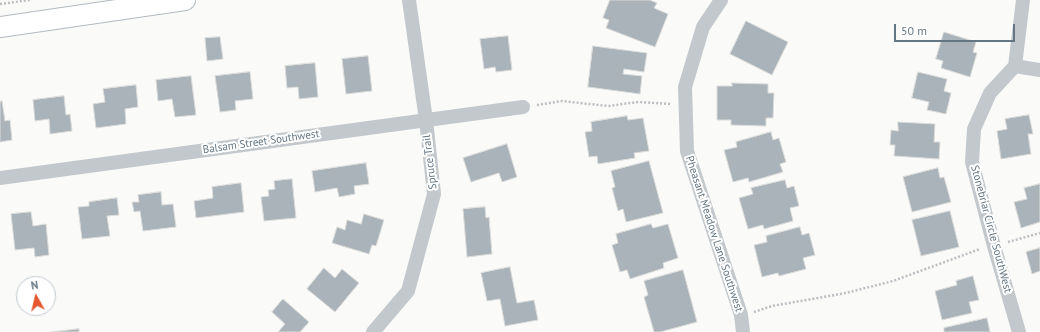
<!DOCTYPE html>
<html>
<head>
<meta charset="utf-8">
<style>
	body { margin:0 }
	#map { position:relative; width:1040px; height:332px; overflow:hidden; background:#fafaf8; font-family:"PT Sans",sans-serif }
	canvas { display:block }
	.north { position:absolute; left:16px; top:276px; width:40px; height:40px; box-sizing:border-box; background:#fff; border:1px solid #c1c8cd; border-radius:50%; rotate:352deg; font-size:11px; font-weight:700; line-height:16px; text-align:center; color:#657683 }
	.north::after { content:''; display:block; margin:auto; width:14px; height:18px; background:#e4572e; clip-path:polygon(50% 0,100% 100%,50% 72%,0 100%) }
	.scale { position:absolute; left:894px; top:24px; width:121px; height:18px; box-sizing:border-box; border:2px solid #657683; border-top:0; padding-left:5px; font-size:12px; line-height:14px; white-space:nowrap; color:#657683; -webkit-text-stroke:3px #fff; paint-order:stroke }
</style>
</head>
<body>
<div id="map">
<canvas width="1040" height="332"></canvas>
<div class="north">N</div>
<div class="scale">50 m</div>
</div>
<script>
const c = document.querySelector('canvas').getContext('2d');
c.lineJoin = 'round';
function fillPath(path, color) { c.fillStyle = color; c.fill(path, 'evenodd'); }
function trace(path, color, width, dash) { c.strokeStyle = color; c.lineWidth = width; c.lineCap = dash ? 'butt' : 'round'; c.setLineDash(dash || []); c.stroke(path); }
function write(font, color, halo, rows, align = 'center') {
  c.font = font + ' "PT Sans",sans-serif'; c.lineWidth = 4; c.setLineDash([]); c.textBaseline = 'middle'; c.strokeStyle = halo; c.fillStyle = color; for (const [text, x, y, turn = 0] of rows) {
    c.save(); c.translate(x, y); c.rotate((+turn || 0) * Math.PI / 180); c.textAlign = isNaN(turn) ? turn : align; if (halo) c.strokeText(text, 0, 0); c.fillText(text, 0, 0); c.restore();
  }
}
const building = new Path2D(`
	M 610,0 L 650,0 L 657,3 L 654,8 L 668,14 L 655,47 L 606,28 L 609,20 L 603,18 Z
	M 746,21 L 788,42 L 772,75 L 730,54 Z
	M 944,32 L 976,42 L 973,52 L 977,53 L 970,77 L 941,68 L 943,61 L 936,59 Z
	M 508,36 L 512,70 L 496,72 L 495,67 L 484,69 L 480,39 Z
	M 220,37 L 223,59 L 207,61 L 205,38 Z
	M 593,46 L 647,53 L 644,72 L 624,69 L 623,74 L 642,76 L 640,94 L 588,87 Z
	M 368,56 L 372,91 L 346,94 L 342,59 Z
	M 315,63 L 318,97 L 299,99 L 298,87 L 287,88 L 285,66 Z
	M 250,72 L 253,99 L 235,101 L 236,110 L 220,112 L 215,76 Z
	M 918,72 L 947,79 L 944,91 L 951,93 L 946,114 L 927,110 L 929,102 L 912,98 Z
	M 191,76 L 196,115 L 175,117 L 172,99 L 158,101 L 156,80 Z
	M 732,83 L 768,84 L 768,93 L 774,93 L 773,118 L 766,118 L 766,126 L 731,125 L 731,120 L 717,120 L 717,86 L 732,86 Z
	M 136,85 L 138,107 L 125,109 L 126,124 L 96,128 L 93,104 L 105,102 L 103,89 Z
	M 64,96 L 66,115 L 70,114 L 72,131 L 50,134 L 49,119 L 35,121 L 33,100 Z
	M 2,101 L 5,121 L 10,120 L 12,140 L 0,142 L 0,102 Z
	M 1029,115 L 1033,134 L 1028,134 L 1031,154 L 1001,159 L 997,131 L 1007,129 L 1005,119 Z
	M 627,116 L 628,120 L 643,118 L 649,151 L 634,153 L 635,158 L 598,164 L 597,156 L 589,157 L 585,132 L 592,131 L 591,122 Z
	M 898,122 L 935,124 L 934,142 L 940,142 L 939,159 L 894,156 L 895,145 L 890,145 L 891,130 L 898,131 Z
	M 771,132 L 773,140 L 779,138 L 786,162 L 780,164 L 783,172 L 749,182 L 748,178 L 733,182 L 724,150 L 737,147 L 736,142 Z
	M 507,144 L 517,177 L 502,182 L 499,173 L 471,182 L 463,158 Z
	M 649,161 L 663,213 L 626,222 L 623,209 L 618,211 L 612,188 L 615,187 L 611,171 Z
	M 366,163 L 369,184 L 354,186 L 355,194 L 339,197 L 337,188 L 315,192 L 312,171 Z
	M 938,168 L 940,178 L 944,177 L 951,202 L 912,212 L 903,177 Z
	M 292,179 L 296,218 L 264,221 L 261,197 L 269,196 L 268,190 L 275,189 L 274,181 Z
	M 785,180 L 787,188 L 794,186 L 799,206 L 790,208 L 793,221 L 764,229 L 763,225 L 748,229 L 739,198 L 753,194 L 751,188 Z
	M 241,183 L 244,212 L 196,218 L 194,201 L 213,198 L 212,187 Z
	M 1040,184 L 1040,222 L 1021,228 L 1014,202 L 1027,199 L 1024,188 Z
	M 161,192 L 162,205 L 173,204 L 176,227 L 143,231 L 140,211 L 134,212 L 132,202 L 139,202 L 138,195 Z
	M 117,198 L 119,215 L 107,216 L 110,236 L 82,239 L 78,207 L 89,206 L 89,202 Z
	M 485,207 L 486,218 L 489,217 L 492,254 L 467,257 L 463,209 Z
	M 950,211 L 959,247 L 921,256 L 912,220 Z
	M 31,212 L 33,226 L 46,224 L 49,255 L 35,257 L 34,248 L 15,250 L 11,214 Z
	M 364,214 L 384,220 L 376,246 L 372,245 L 369,254 L 332,243 L 337,227 L 345,230 L 347,220 L 361,224 Z
	M 651,224 L 653,228 L 668,224 L 678,258 L 663,263 L 664,268 L 630,279 L 627,270 L 620,272 L 612,245 L 618,243 L 616,234 Z
	M 800,227 L 802,235 L 809,233 L 815,255 L 803,258 L 806,269 L 779,276 L 778,273 L 762,277 L 754,245 L 767,242 L 766,236 Z
	M 1040,248 L 1040,271 L 1032,274 L 1026,252 Z
	M 510,267 L 517,303 L 534,300 L 538,320 L 505,326 L 500,299 L 487,301 L 481,273 Z
	M 324,268 L 335,278 L 342,269 L 359,283 L 335,312 L 307,289 Z
	M 683,270 L 697,322 L 660,332 L 654,332 L 644,297 L 648,295 L 644,281 Z
	M 973,276 L 979,300 L 969,302 L 972,313 L 942,320 L 935,291 L 957,285 L 956,281 Z
	M 283,299 L 309,322 L 300,332 L 278,332 L 285,324 L 272,312 Z
	M 987,318 L 990,332 L 944,332 L 944,328 Z
	M 79,329 L 79,332 L 52,332 Z`);
const path = new Path2D(`
	M 0,4 L 30,0
	M 537,105 L 562,101 L 608,106 L 638,102 L 672,104
	M 1008,242 L 1040,233
	M 754,312 L 772,306 L 846,293 L 893,281 L 980,249`);
const street = new Path2D(`
	M 721,0 L 703,27 L 685,87 L 687,151 L 741,315 L 743,332
	M 1015,66 L 1023,0
	M 0,178 L 523,107
	M 373,332 L 408,291 L 434,194 L 426,120 L 409,0
	M 1019,332 L 994,246 L 972,162 L 974,129 L 990,93 L 1015,66 L 1040,70`);
const secondary = new Path2D(`
	M 0,27 L 185,0`);
const streetNames = [
	["Balsam Street Southwest",261,142,-8],
	["Spruce Trail",430,162,-97],
	["Stonebriar Circle SouthWest",991,229,75],
	["Pheasant Meadow Lane Southwest",714,234,72]
];
fillPath(building, '#aab3b9');
trace(building, '#dcdcda', 1);
trace(secondary, '#b3babf', 22);
trace(path, '#bbbfc2', 2.5, [2, 2]);
trace(street, '#c3c8cc', 14);
trace(secondary, '#fff', 20);
write('11px', '#657683', '#fff', streetNames);
</script>
</body>
</html>
